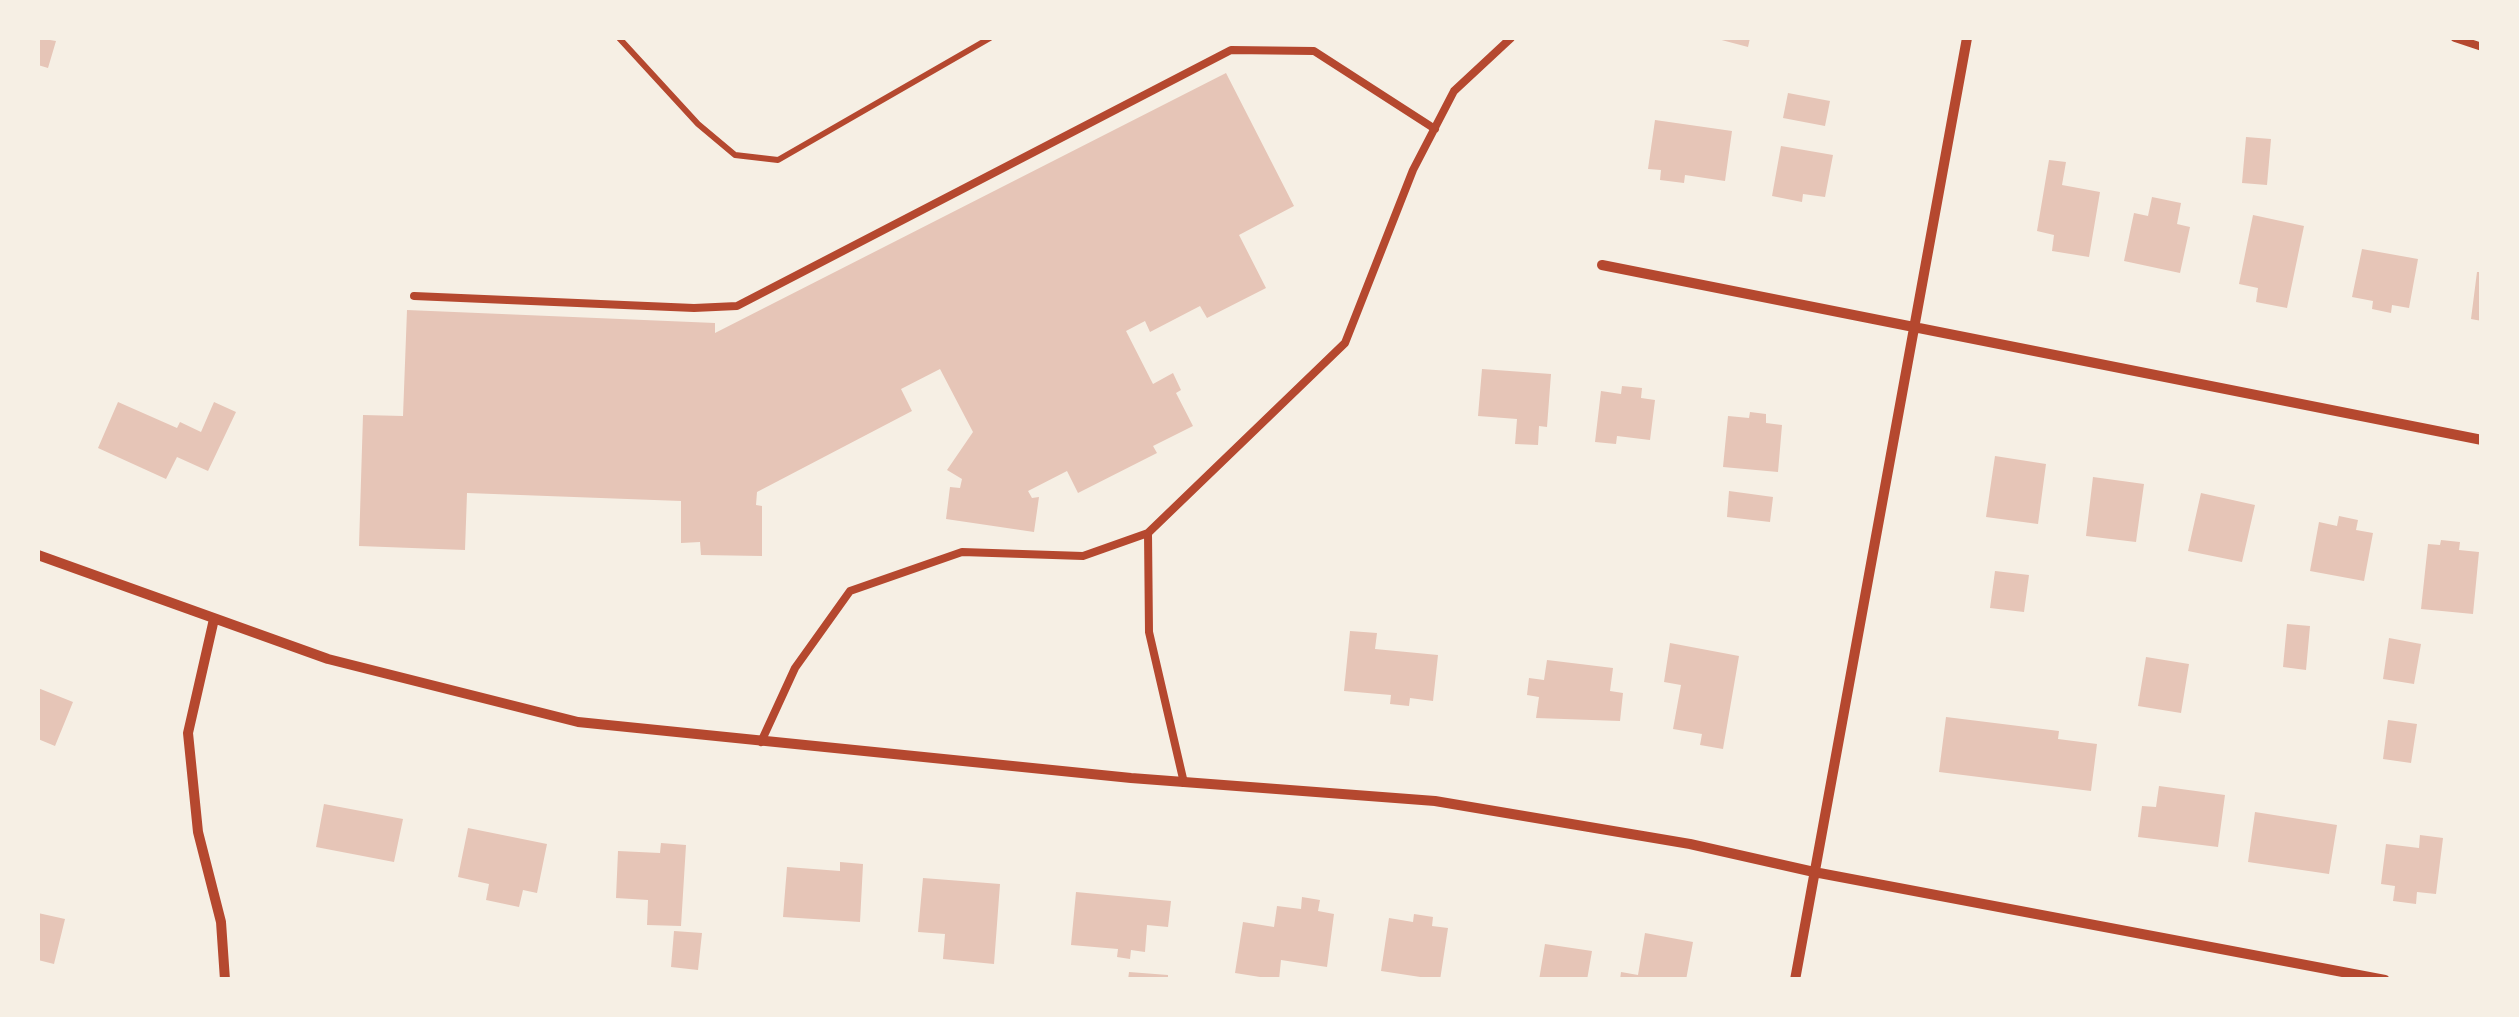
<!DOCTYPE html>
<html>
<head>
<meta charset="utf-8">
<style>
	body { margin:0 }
	#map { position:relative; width:2519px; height:1017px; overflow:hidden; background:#f6efe4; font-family:"PT Sans",sans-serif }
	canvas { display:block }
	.frame { position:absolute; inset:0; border:40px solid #f6efe4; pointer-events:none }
</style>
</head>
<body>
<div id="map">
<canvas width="2519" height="1017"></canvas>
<div class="frame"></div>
</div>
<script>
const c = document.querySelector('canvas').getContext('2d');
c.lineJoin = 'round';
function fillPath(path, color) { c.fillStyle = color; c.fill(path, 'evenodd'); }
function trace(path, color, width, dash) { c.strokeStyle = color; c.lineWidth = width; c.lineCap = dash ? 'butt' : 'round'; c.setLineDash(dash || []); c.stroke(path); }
const building = new Path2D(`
	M 38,38 L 56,41 L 48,68 L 38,65 Z
	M 1714,38 L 1750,38 L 1748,47 Z
	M 1226,73 L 1294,206 L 1239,235 L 1266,288 L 1207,318 L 1200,306 L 1150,332 L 1145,321 L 1126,331 L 1153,384 L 1173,373 L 1181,390 L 1176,393 L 1193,426 L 1153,446 L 1157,453 L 1078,493 L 1067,471 L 1028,491 L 1032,498 L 1039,497 L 1034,532 L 946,519 L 950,487 L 960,488 L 962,479 L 947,470 L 973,432 L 940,369 L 901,389 L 912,411 L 757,492 L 756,505 L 762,506 L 762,556 L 701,555 L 700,542 L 681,543 L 681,501 L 467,493 L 465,550 L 359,546 L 363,415 L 403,416 L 407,310 L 715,323 L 715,333 Z
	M 1788,93 L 1830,101 L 1825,126 L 1783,118 Z
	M 1655,120 L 1732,131 L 1725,181 L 1685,175 L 1684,183 L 1660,180 L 1661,170 L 1648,169 Z
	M 2246,137 L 2271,139 L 2267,185 L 2242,183 Z
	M 1781,146 L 1833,155 L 1825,197 L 1803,194 L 1802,202 L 1772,196 Z
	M 2049,160 L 2066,162 L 2062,185 L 2100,192 L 2089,257 L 2052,251 L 2054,235 L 2037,231 Z
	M 2152,197 L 2181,203 L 2177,224 L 2190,227 L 2180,273 L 2124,261 L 2134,213 L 2148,216 Z
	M 2253,215 L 2304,226 L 2287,308 L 2256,302 L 2258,288 L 2239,284 Z
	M 2362,249 L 2418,259 L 2409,308 L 2392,305 L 2391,313 L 2372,309 L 2373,301 L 2352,297 Z
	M 2477,272 L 2482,272 L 2482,321 L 2471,319 Z
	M 1482,369 L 1551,374 L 1547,427 L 1539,426 L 1538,445 L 1515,444 L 1517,419 L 1478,416 Z
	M 1622,386 L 1642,388 L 1641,398 L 1655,400 L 1650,440 L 1617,436 L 1616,444 L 1595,442 L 1601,391 L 1621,394 Z
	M 118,402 L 177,428 L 180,422 L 201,432 L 214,402 L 236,412 L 208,471 L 177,457 L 166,479 L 98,448 Z
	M 1750,412 L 1766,414 L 1766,423 L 1782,425 L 1778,472 L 1723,467 L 1728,416 L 1749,418 Z
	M 1995,456 L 2046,464 L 2038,524 L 1986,517 Z
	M 2093,477 L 2144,484 L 2136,542 L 2086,536 Z
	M 1729,491 L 1773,497 L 1770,522 L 1727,517 Z
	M 2201,493 L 2255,505 L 2242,562 L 2188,551 Z
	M 2339,516 L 2358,520 L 2356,530 L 2373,533 L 2364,581 L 2310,571 L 2319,522 L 2337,526 Z
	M 2441,540 L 2460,542 L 2459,550 L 2479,552 L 2473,614 L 2421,609 L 2428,544 L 2440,545 Z
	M 1995,571 L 2029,575 L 2024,612 L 1990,608 Z
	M 2287,624 L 2310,626 L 2306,670 L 2283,667 Z
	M 1350,631 L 1377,633 L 1375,649 L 1438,655 L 1433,701 L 1410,698 L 1409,706 L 1390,704 L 1391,695 L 1344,691 Z
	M 2389,638 L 2421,644 L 2414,684 L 2383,679 Z
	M 1670,643 L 1739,656 L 1723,749 L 1700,745 L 1702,734 L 1673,729 L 1681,685 L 1664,682 Z
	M 2146,657 L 2189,664 L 2181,713 L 2138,706 Z
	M 1547,660 L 1613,668 L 1610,691 L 1623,693 L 1620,721 L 1536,718 L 1539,697 L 1527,695 L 1529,678 L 1544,680 Z
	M 38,688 L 73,702 L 55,746 L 38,739 Z
	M 1946,717 L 2059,731 L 2058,739 L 2097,744 L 2091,791 L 1939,772 Z
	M 2388,720 L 2417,724 L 2411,763 L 2383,759 Z
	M 2159,786 L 2225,795 L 2218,847 L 2138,837 L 2142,806 L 2156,807 Z
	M 324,804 L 403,819 L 394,862 L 316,847 Z
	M 2255,812 L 2337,825 L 2329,874 L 2248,862 Z
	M 468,828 L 547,844 L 537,893 L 523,890 L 519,907 L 486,900 L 489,884 L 458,877 Z
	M 2420,835 L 2443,838 L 2436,894 L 2417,892 L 2416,904 L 2393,901 L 2395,886 L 2381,884 L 2386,844 L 2419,848 Z
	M 661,843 L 686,845 L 681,926 L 647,925 L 648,900 L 616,898 L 618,851 L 660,853 Z
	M 840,862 L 863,864 L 860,922 L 783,917 L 787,867 L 840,871 Z
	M 923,878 L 1000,884 L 994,964 L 943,959 L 945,934 L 918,932 Z
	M 1076,892 L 1171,901 L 1168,927 L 1147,925 L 1145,952 L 1131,950 L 1130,959 L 1117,957 L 1118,949 L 1071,945 Z
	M 1302,897 L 1320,900 L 1318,911 L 1334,914 L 1327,967 L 1281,960 L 1279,980 L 1235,973 L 1243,922 L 1274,927 L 1277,906 L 1301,909 Z
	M 38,913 L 65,919 L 54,964 L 38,960 Z
	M 1414,914 L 1433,917 L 1432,926 L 1448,928 L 1440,980 L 1381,971 L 1389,918 L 1413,922 Z
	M 674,931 L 702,933 L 698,970 L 671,967 Z
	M 1645,933 L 1693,942 L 1686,980 L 1620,980 L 1621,972 L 1638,975 Z
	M 1545,944 L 1592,951 L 1587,980 L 1539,980 Z
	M 1129,972 L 1168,975 L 1168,980 L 1128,980 Z`);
const path = new Path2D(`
	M 619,38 L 698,124 L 735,155 L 778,160 L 990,38`);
const service = new Path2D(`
	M 2455,38 L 2482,47
	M 414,296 L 694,308 L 737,306 L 1231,50 L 1314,51 L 1435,129
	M 761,742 L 795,668 L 850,591 L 962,552 L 1083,556 L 1148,533
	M 1184,783 L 1149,632 L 1148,533 L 1345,343 L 1413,170 L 1454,91 L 1511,38`);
const minor = new Path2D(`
	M 1602,265 L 2482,440
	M 38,555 L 328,659 L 578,722 L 1131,778 L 1435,801 L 1690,844 L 1814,872 L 2385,980
	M 214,619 L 188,733 L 198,832 L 221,922 L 225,980
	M 1795,980 L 1967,38`);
fillPath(building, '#e6c5b7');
trace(path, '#b5482f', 6);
trace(service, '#b5482f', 8);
trace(minor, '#b5482f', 10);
</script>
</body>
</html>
